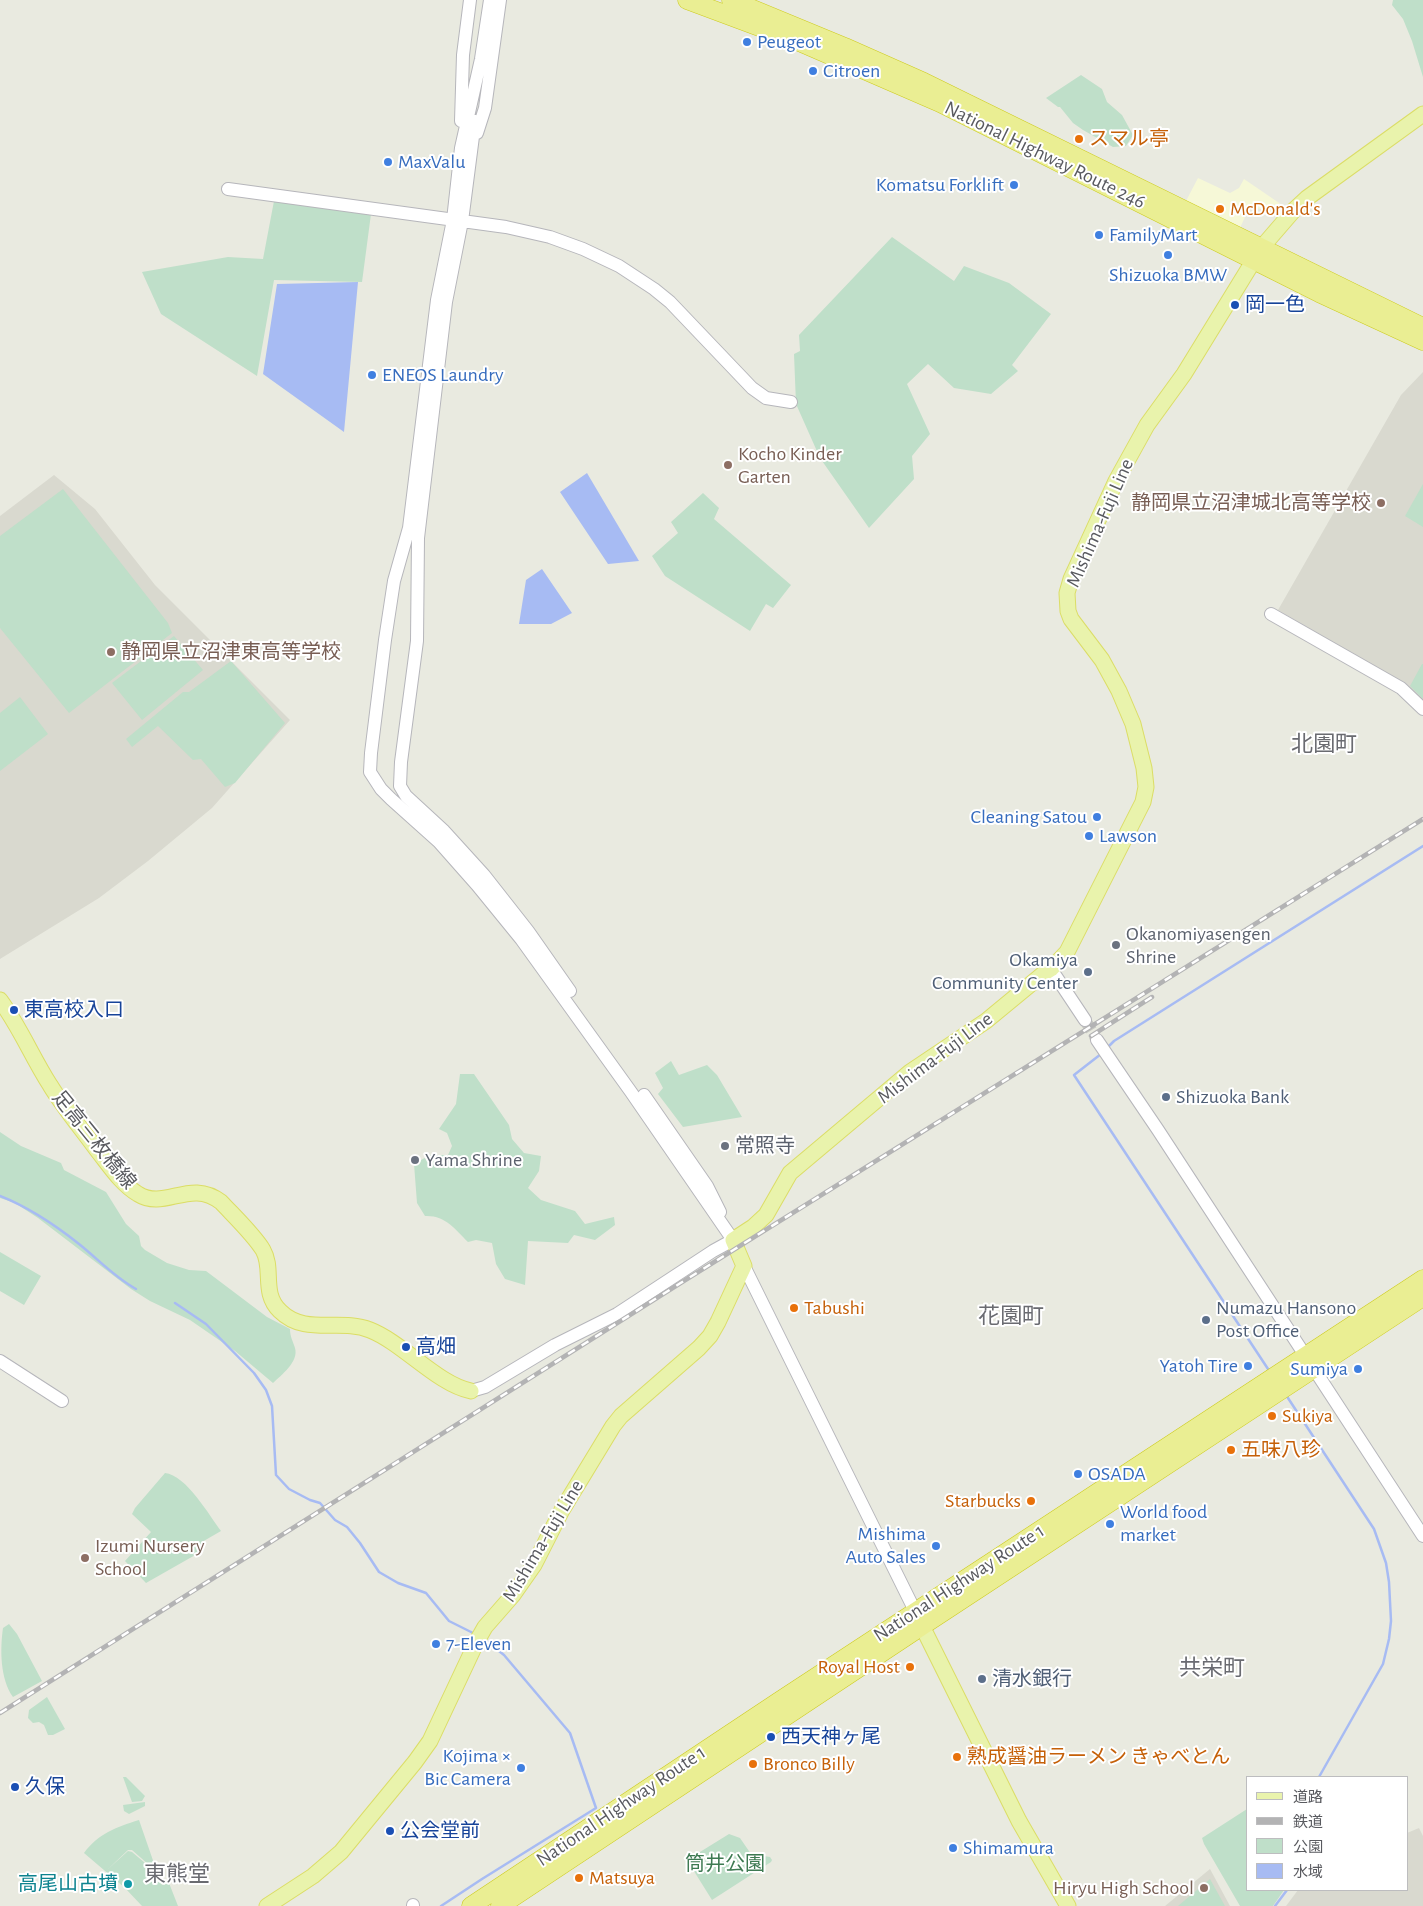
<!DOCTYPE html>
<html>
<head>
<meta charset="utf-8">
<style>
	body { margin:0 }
	#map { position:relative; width:1423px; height:1906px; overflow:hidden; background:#e9eae0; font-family:"Alegreya Sans","Noto Sans JP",sans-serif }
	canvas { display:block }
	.legend { position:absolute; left:1246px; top:1776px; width:162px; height:115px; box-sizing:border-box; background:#fff; border:1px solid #bdbdbf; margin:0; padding:6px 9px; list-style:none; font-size:15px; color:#595a5f }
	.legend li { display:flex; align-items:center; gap:10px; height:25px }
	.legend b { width:25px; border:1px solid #bdbdbf }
</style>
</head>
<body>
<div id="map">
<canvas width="1423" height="1906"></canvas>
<ul class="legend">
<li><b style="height:6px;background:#e9f3ac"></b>道路</li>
<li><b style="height:6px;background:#b3b3b4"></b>鉄道</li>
<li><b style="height:14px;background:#bfdfc9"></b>公園</li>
<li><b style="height:14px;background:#a7bbf3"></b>水域</li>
</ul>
</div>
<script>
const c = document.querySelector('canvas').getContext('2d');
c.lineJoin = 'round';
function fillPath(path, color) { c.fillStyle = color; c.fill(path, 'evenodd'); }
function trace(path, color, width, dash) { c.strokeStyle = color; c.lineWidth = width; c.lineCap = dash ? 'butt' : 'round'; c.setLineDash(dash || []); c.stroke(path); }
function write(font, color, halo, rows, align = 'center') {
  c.font = font + ' "Alegreya Sans","Noto Sans JP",sans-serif'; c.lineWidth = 4; c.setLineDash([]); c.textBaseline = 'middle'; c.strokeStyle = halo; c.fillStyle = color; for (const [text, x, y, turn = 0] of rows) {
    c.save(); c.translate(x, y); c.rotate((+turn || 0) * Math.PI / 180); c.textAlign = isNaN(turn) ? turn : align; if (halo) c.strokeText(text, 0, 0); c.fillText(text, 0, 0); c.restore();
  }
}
const commercial = new Path2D(`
	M 1198,178 L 1230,193 L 1239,188 L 1244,179 L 1285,207 L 1273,217 L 1264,210 L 1250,206 L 1240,228 L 1186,201 Z`);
const education = new Path2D(`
	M 1423,372 L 1423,702 L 1404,685 L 1278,610 L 1401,395 Z
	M 54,475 L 95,509 L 155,585 L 290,720 L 212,808 L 148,861 L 99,898 L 0,959 L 0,516 Z
	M 1419,1828 L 1423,1836 L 1423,1906 L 1286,1906 L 1298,1890 L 1407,1890 L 1407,1833 Z
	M 1210,1869 L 1230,1906 L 1165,1906 Z`);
const green = new Path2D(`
	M 1393,0 L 1423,0 L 1423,77 L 1412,41 L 1403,19 L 1392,5 Z
	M 1081,75 L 1102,89 L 1107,102 L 1122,115 L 1133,135 L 1126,146 L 1113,147 L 1083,130 L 1073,123 L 1060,107 L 1058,107 L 1046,98 Z
	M 274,201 L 371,214 L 362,282 L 274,280 L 257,376 L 161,314 L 142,272 L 228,257 L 263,259 Z
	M 892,237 L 954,281 L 964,266 L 1009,283 L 1051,314 L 1012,365 L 1018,371 L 991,394 L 954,388 L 928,364 L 907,384 L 930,434 L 912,456 L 914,479 L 869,528 L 820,458 L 796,404 L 794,354 L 800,351 L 799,335 Z
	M 1423,484 L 1423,527 L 1405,516 Z
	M 63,489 L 168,623 L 172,633 L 69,713 L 0,628 L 0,536 Z
	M 703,493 L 719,508 L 714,519 L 791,585 L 773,608 L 766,604 L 750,631 L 665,576 L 652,556 L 678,533 L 671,522 Z
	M 174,636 L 203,670 L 142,720 L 112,683 Z
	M 231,661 L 285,723 L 235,783 L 225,787 L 201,759 L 193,760 L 158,726 L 132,747 L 126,739 L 183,692 L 189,692 Z
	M 1422,664 L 1423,664 L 1423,699 L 1410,686 Z
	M 20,697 L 48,734 L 0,771 L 0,713 Z
	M 671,1061 L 679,1075 L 707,1065 L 717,1075 L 742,1117 L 683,1127 L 658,1094 L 663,1088 L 655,1073 Z
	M 460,1074 L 474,1074 L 509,1125 L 512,1139 L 524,1153 L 541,1156 L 539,1171 L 528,1188 L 541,1200 L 575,1211 L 585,1224 L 614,1217 L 615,1225 L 595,1240 L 574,1235 L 568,1243 L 528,1241 L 525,1285 L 505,1279 L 496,1264 L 492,1243 L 476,1240 L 468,1242 C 455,1229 445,1215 425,1216 L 417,1203 L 414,1164 L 430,1155 L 448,1155 L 452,1146 L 447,1133 L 439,1129 L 456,1104 Z
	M 0,1132 L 21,1146 L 61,1163 L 64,1170 L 106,1192 L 126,1224 L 139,1236 L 141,1246 L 145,1250 L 167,1263 L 189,1270 L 206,1271 L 267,1317 L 290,1329 C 290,1337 293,1341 295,1348 C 299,1362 281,1375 273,1383 L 235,1351 L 190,1320 L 150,1301 L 131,1289 L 38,1218 L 15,1203 L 0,1198 Z
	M 0,1252 L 41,1276 L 24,1305 L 0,1291 Z
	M 165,1473 C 186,1475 209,1515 221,1531 L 202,1542 L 204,1550 L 146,1583 L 125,1561 L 151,1532 L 132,1514 L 135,1508 Z
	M 9,1624 L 17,1634 L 42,1681 L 13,1697 C 0,1679 0,1649 3,1628 Z
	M 47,1697 L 65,1729 L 53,1735 L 48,1735 L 44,1725 L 39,1722 L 33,1723 L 28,1718 L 29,1710 Z
	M 123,1777 L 126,1777 L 145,1796 L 142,1801 L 132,1802 Z
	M 145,1802 L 145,1806 L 129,1814 L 124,1811 L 123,1805 Z
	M 1247,1809 L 1247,1890 L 1284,1890 L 1273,1906 L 1240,1906 L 1204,1844 L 1202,1838 Z
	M 139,1820 L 157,1872 L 132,1850 L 128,1850 L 107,1870 L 128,1851 L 132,1852 L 157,1873 L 157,1879 L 159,1879 L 162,1885 L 169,1883 L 178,1906 L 142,1906 L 125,1888 L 84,1853 C 98,1834 116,1827 139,1820 Z
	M 729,1834 L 740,1838 L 751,1854 L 770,1857 L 772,1860 L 771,1862 L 712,1900 L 687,1860 Z
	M 1210,1879 L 1225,1906 L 1178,1906 Z`);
const water = new Path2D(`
	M 358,282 L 344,432 L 263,374 L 277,284 Z
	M 587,473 L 639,561 L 608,564 L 560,492 Z
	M 542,569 L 572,613 L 551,624 L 519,624 L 526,580 Z`);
const stream = new Path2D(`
	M 1106,1049 L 1114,1041 L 1423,846
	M 1101,1054 L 1074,1075 L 1270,1372
	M 0,1196 C 28,1207 55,1225 79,1244 C 98,1259 114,1277 136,1289
	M 175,1303 L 206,1324 L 254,1373 L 266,1390 L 272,1406 L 276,1475 L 289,1489 L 310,1500 L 320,1503 L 335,1520 L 347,1527 L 360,1543 L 379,1572 L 398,1583 L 426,1593 L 449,1621 L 475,1634
	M 1286,1395 L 1374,1529 L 1386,1563 L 1389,1582 L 1391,1621 L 1389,1639 L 1383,1664 L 1319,1777
	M 441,1906 L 482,1879 L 596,1808 L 570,1733 L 504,1655 L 485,1640
	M 1275,1906 L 1287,1890`);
const minorTunnel = new Path2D(`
	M 1085,1020 L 1097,1040`);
const minor = new Path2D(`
	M 490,0 L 481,59 L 461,148 L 453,220 L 437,300 L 409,528 L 394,581 L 385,640 L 371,753 L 370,772 L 381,789 L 391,799 L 439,842 L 477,885 L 521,939 L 631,1092 L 733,1240
	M 461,121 L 463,55 L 470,0
	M 475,121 L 462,221 L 446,302 L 418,538 L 417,641 L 401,762 L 400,786 L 406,796 L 444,831 L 484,875 L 528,931 L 570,991
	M 477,133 L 485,108 L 500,0
	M 228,189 L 506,227 L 550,237 L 583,249 L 619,266 L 654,289 L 670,302 L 752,388 L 766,398 L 791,402
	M 1271,614 L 1401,688 L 1423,709
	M 1051,969 L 1085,1020
	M 1097,1040 L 1158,1130 L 1423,1536
	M 644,1095 L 707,1186 L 720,1212
	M 744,1266 L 918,1617
	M 0,1361 L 62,1401
	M 471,1391 L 485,1387 L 555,1345 L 617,1314 L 713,1251 L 733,1240
	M 413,1905 L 413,1906`);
const major = new Path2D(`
	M 0,1000 C 20,1027 32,1057 50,1085 C 64,1108 81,1128 97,1150 C 109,1165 121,1184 138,1194 C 165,1211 190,1178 221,1202 C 234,1216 254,1235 263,1250 C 274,1269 261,1293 280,1311 C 305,1336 340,1318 370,1330 C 403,1343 437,1384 471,1391
	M 922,1626 L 1019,1821 L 1068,1906
	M 267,1906 L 313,1876 L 341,1852 L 415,1762 L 430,1741 L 477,1641 L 485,1627 L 513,1595 L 534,1565 L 562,1510 L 613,1426 L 621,1416 L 699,1348 L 710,1336 L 718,1322 L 744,1266 L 733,1240 L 753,1227 L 766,1215 L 790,1173 L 910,1072 L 986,1021 L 1043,974 L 1051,969 L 1067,952 L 1143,802 L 1146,787 L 1144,768 L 1133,724 L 1119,691 L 1102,660 L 1071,619 L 1068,611 L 1067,593 L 1071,579 L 1116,481 L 1147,425 L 1184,374 L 1262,247 L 1294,210 L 1307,198 L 1423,114`);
const highway = new Path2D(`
	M 687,0 L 797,41 L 940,103 L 1319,293 L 1423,341
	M 731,0 L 845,47 L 924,82 L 1423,327
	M 471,1906 C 787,1695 1104,1486 1423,1279
	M 500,1906 L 922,1626 L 1423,1297`);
const rail = new Path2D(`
	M 1091,1036 L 1152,997
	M 0,1713 L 679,1284 L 1423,819`);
const markers = [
	[747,42,5,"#3f7fe0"],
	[813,71,5,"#3f7fe0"],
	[1079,139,5,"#e8710a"],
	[388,162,5,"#3f7fe0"],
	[1014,185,5,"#3f7fe0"],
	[1220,209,5,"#e8710a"],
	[1099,235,5,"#3f7fe0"],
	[1168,255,5,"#3f7fe0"],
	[1235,305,5,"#1a4fb4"],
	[372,375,5,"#3f7fe0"],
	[728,465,5,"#8d6e63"],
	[1381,503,5,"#8d6e63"],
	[111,652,5,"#8d6e63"],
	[1097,817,5,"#3f7fe0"],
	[1089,836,5,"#3f7fe0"],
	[1116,945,5,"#6b7280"],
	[1088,972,5,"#5c6f8a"],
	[14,1010,5,"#1a4fb4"],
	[1166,1097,5,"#5c6f8a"],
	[725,1146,5,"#6b7280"],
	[415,1160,5,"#6b7280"],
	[794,1308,5,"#e8710a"],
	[1206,1320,5,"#5c6f8a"],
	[406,1347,5,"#1a4fb4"],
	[1248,1366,5,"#3f7fe0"],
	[1358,1369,5,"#3f7fe0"],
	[1272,1416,5,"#e8710a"],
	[1231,1450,5,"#e8710a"],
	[1078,1474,5,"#3f7fe0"],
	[1031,1501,5,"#e8710a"],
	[1110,1524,5,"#3f7fe0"],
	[936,1546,5,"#3f7fe0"],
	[85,1558,5,"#8d6e63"],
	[436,1644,5,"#3f7fe0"],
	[910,1667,5,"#e8710a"],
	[982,1679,5,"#5c6f8a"],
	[771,1737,5,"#1a4fb4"],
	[957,1757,5,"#e8710a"],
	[753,1764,5,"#e8710a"],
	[521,1768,5,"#3f7fe0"],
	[15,1787,5,"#1a4fb4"],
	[390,1831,5,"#1a4fb4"],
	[953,1848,5,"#3f7fe0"],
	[579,1878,5,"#e8710a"],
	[128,1884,5,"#0f9aa8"],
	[1204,1888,5,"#8d6e63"]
];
const shopNames = [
	["Peugeot",757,42],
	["Citroen",823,71],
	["MaxValu",398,162],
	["Komatsu Forklift",1004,185,"right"],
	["FamilyMart",1109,235],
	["Shizuoka BMW",1168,275,"center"],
	["ENEOS Laundry",382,375],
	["Cleaning Satou",1087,817,"right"],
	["Lawson",1099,836],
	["Yatoh Tire",1238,1366,"right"],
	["Sumiya",1348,1369,"right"],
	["OSADA",1088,1474],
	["World food",1120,1512],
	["market",1120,1535],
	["Mishima",926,1534,"right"],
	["Auto Sales",926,1557,"right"],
	["7-Eleven",446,1644],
	["Kojima ×",511,1756,"right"],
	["Bic Camera",511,1779,"right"],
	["Shimamura",963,1848]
];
const foodNames = [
	["スマル亭",1089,139],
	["McDonald's",1230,209],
	["Tabushi",804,1308],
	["Sukiya",1282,1416],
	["五味八珍",1241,1450],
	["Starbucks",1021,1501,"right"],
	["Royal Host",900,1667,"right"],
	["熟成醤油ラーメン きゃべとん",967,1757],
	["Bronco Billy",763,1764],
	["Matsuya",589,1878]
];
const streetNames = [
	["National Highway Route 246",1045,155,26],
	["Mishima-Fuji Line",1100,523,-66],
	["Mishima-Fuji Line",935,1058,-37],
	["足高三枚橋線",94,1140,51],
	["Mishima-Fuji Line",543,1541,-59],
	["National Highway Route 1",959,1583,-33],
	["National Highway Route 1",621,1806,-34]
];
const transitNames = [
	["岡一色",1245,305],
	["東高校入口",24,1010],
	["高畑",416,1347],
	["西天神ヶ尾",781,1737],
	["久保",25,1787],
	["公会堂前",400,1831]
];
const educationNames = [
	["Kocho Kinder",738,454],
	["Garten",738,477],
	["静岡県立沼津城北高等学校",1371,503,"right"],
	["静岡県立沼津東高等学校",121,652],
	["Izumi Nursery",95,1546],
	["School",95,1569],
	["Hiryu High School",1194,1888,"right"]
];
const worshipNames = [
	["Okanomiyasengen",1126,934],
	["Shrine",1126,957],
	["常照寺",735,1146],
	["Yama Shrine",425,1160]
];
const serviceNames = [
	["Okamiya",1078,960,"right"],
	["Community Center",1078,983,"right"],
	["Shizuoka Bank",1176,1097],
	["Numazu Hansono",1216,1308],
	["Post Office",1216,1331],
	["清水銀行",992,1679]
];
const parkNames = [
	["筒井公園",725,1864]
];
const cultureNames = [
	["高尾山古墳",118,1884]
];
const quarterNames = [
	["北園町",1324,744],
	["花園町",1011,1316],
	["共栄町",1212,1668],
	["東熊堂",177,1874]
];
fillPath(commercial, '#f6f8d7');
fillPath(education, '#d9d9cf');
fillPath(green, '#bfdfc9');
fillPath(water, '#a7bbf3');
trace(stream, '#a7bbf3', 2.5);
trace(minorTunnel, '#c5c6c0', 12, [12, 6]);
trace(minor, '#b6b6bb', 14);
trace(major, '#dbdd66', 17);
trace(highway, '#cdcb1d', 19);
trace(minor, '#fff', 12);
trace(major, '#e9f3ac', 15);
trace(highway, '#eaee93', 18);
trace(rail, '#b3b3b4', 4.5);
trace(rail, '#fff', 2.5, [8]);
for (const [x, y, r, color] of markers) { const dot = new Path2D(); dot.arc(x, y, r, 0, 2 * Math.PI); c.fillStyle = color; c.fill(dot); trace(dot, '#fff', 2); }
write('20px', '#366cbe', '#fff', shopNames, 'left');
write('20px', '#c56008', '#fff', foodNames, 'left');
write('20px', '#595a5f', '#fff', streetNames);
write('20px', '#164399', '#fff', transitNames, 'left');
write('20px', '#785e54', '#fff', educationNames, 'left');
write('20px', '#5b616d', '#fff', worshipNames, 'left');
write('20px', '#4e5e75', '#fff', serviceNames, 'left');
write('20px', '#3e7a52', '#fff', parkNames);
write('20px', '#0d838f', '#fff', cultureNames, 'right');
write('22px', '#6a6b71', '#fff', quarterNames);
</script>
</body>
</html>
